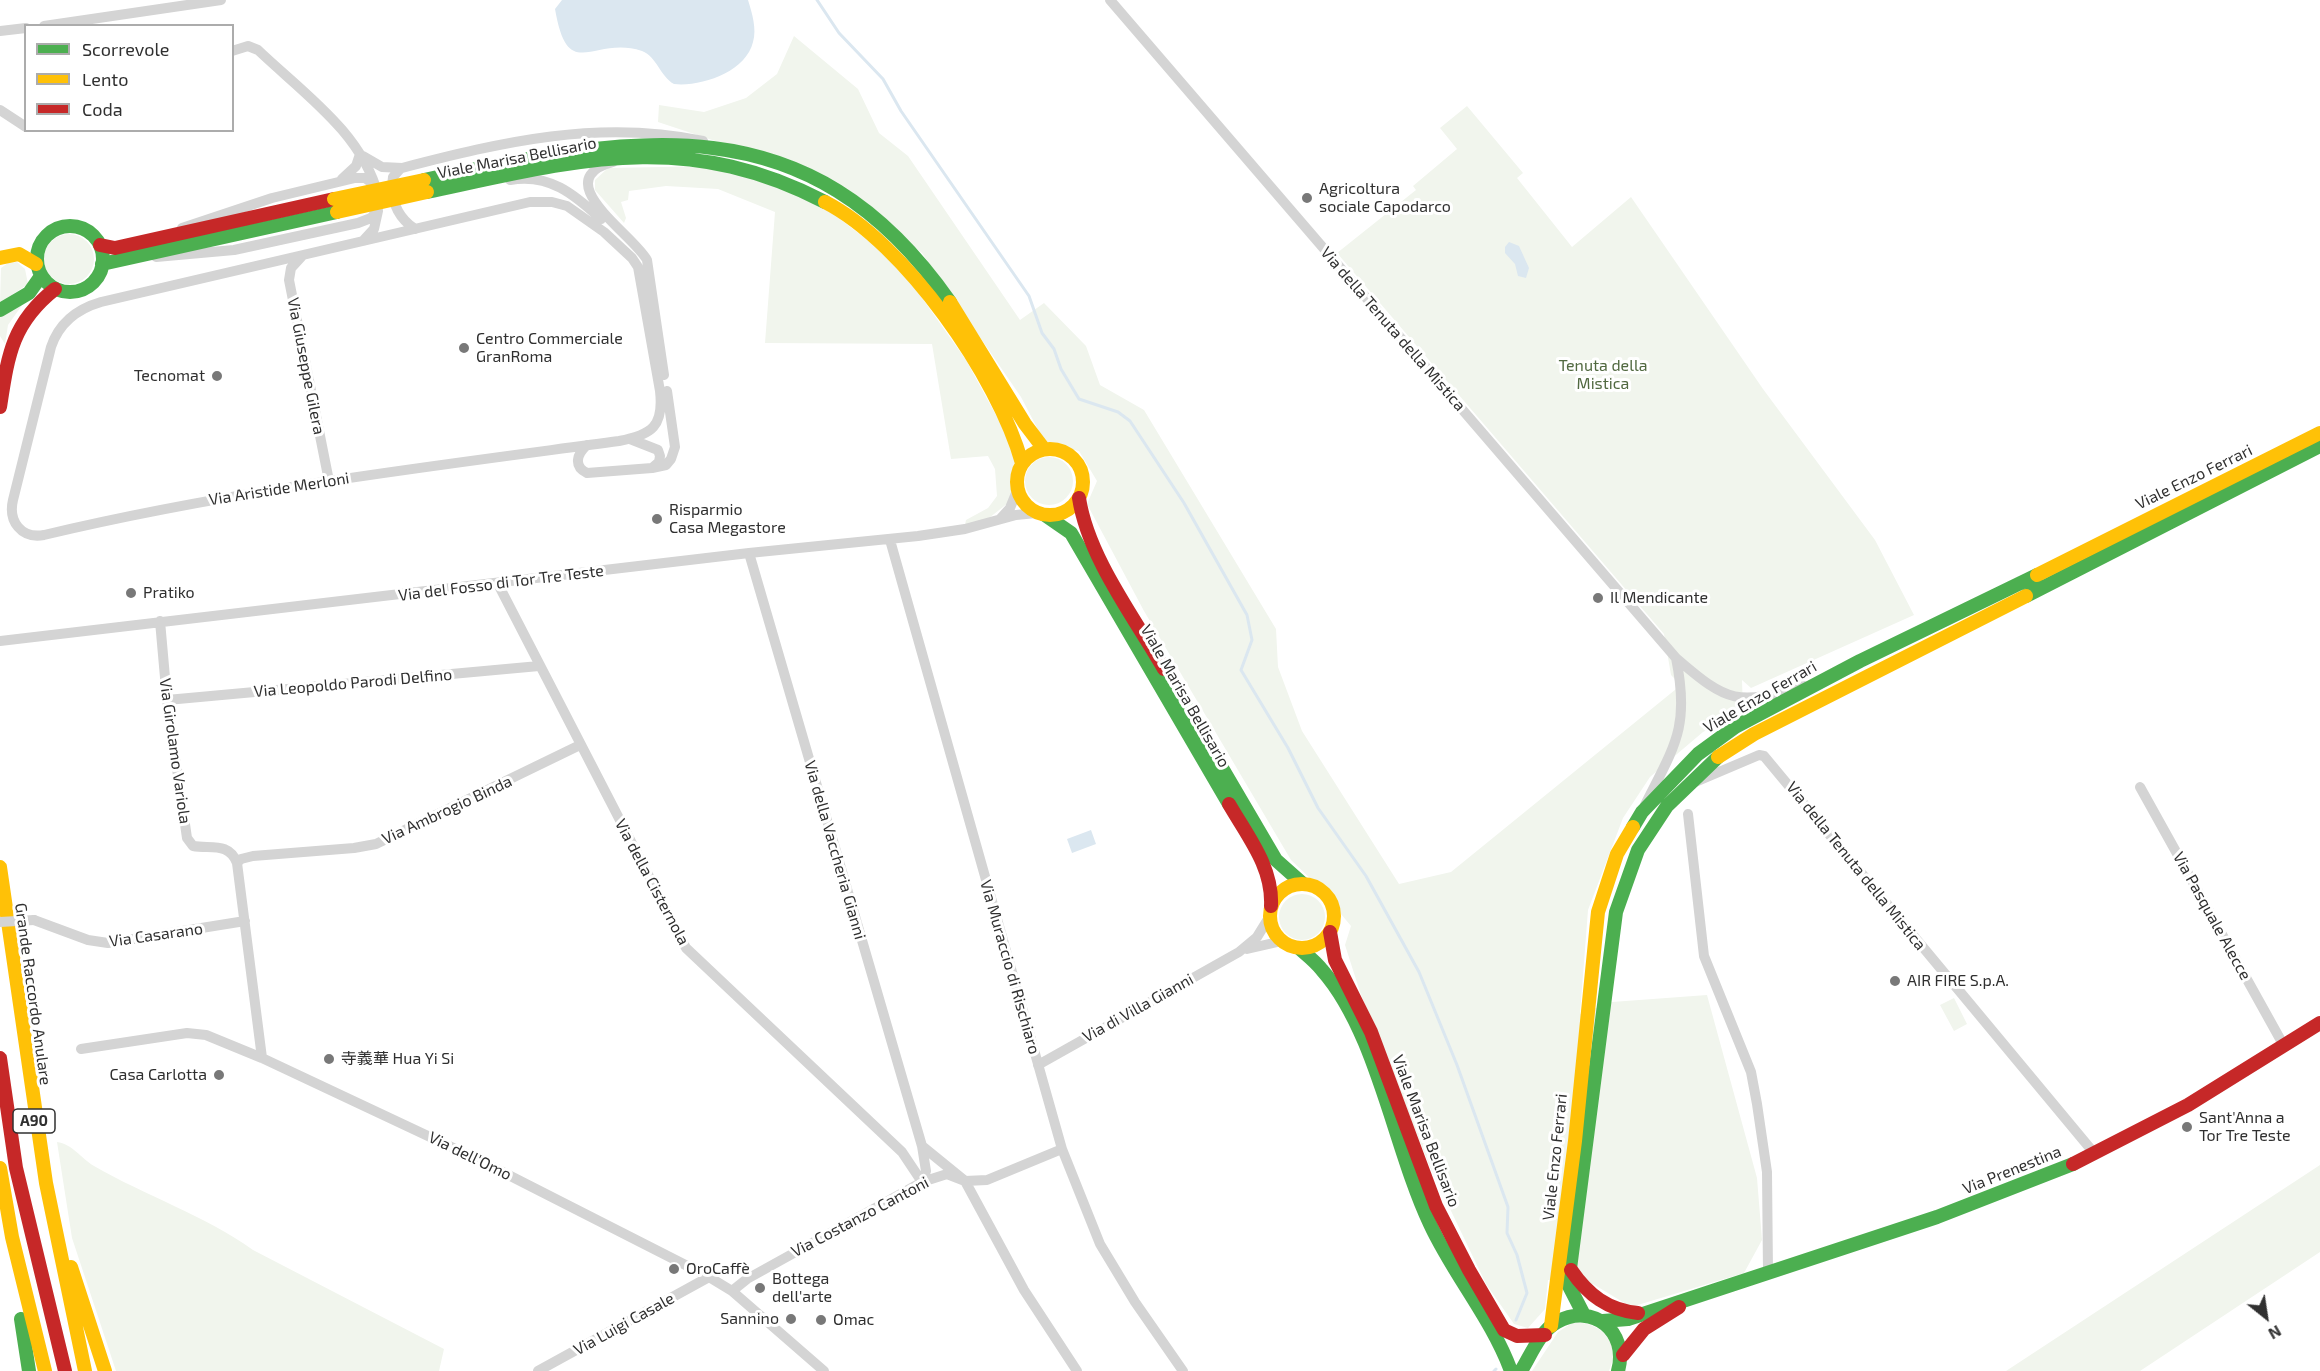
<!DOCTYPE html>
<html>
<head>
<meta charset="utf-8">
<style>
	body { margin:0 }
	#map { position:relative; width:2320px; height:1371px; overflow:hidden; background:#fff; font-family:"Exo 2",sans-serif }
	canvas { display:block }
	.legend { position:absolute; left:24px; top:24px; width:210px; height:108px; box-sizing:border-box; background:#fff; border:2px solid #acacac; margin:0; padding:8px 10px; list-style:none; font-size:18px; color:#303030 }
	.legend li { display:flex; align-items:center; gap:12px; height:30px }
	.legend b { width:30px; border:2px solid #acacac }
	.north { position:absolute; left:2236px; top:1287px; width:60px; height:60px; -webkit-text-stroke:4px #fff; paint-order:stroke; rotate:150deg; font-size:16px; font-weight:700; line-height:24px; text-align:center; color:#303030 }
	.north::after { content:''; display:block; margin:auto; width:21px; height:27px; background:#303030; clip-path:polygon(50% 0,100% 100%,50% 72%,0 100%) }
</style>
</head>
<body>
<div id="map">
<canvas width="2320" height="1371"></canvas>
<ul class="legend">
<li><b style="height:8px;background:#4caf50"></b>Scorrevole</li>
<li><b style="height:8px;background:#ffc107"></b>Lento</li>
<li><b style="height:8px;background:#c62828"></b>Coda</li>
</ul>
<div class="north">N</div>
</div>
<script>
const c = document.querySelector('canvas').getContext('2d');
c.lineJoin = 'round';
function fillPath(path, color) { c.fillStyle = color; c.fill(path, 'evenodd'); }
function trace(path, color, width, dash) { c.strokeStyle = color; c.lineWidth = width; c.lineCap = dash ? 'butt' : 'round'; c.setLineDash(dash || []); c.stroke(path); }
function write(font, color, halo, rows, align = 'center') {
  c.font = font + ' "Exo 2","Noto Sans SC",sans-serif'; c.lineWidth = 6; c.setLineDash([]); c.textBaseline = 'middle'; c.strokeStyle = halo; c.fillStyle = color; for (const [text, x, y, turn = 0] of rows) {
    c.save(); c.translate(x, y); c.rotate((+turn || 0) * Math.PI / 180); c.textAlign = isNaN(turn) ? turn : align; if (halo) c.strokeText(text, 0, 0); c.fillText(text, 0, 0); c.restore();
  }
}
const green = new Path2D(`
	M 794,36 L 858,89 L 879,133 L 908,156 L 1020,320 L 1044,303 L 1086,346 L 1100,385 L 1144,410 L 1276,629 L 1278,667 L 1302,731 L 1399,884 L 1451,872 L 1681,685 L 1671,675 L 1664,634 L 1337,253 L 1416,190 L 1413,186 L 1457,149 L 1440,128 L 1467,106 L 1523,173 L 1517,178 L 1572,247 L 1631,197 L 1763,389 L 1875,540 L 1914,615 L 1751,688 L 1742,680 L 1743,712 L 1703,732 L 1650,777 L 1623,818 L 1588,910 L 1580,1014 L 1612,1002 L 1707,995 L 1757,1178 L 1762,1240 L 1744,1273 L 1631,1307 L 1593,1284 L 1548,1280 L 1545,1309 L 1528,1328 L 1514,1324 L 1486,1284 L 1430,1167 L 1360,992 L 1345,945 L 1351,926 L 1315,883 L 1291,860 L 1144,611 L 1087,504 L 1097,481 L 1079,451 L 1045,443 L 1021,397 L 922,253 L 833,180 L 658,122 L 659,105 L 704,112 L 746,98 L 777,74 Z
	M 714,166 L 815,200 L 874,245 L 910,281 L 966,360 L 1016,452 L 1011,495 L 1008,503 L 989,518 L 965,525 L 966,520 L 988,508 L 997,496 L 995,469 L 988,456 L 951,459 L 932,344 L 765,343 L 775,212 L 718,189 L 666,186 L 629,191 L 628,200 L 621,202 L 626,218 L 624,223 L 595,190 L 595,180 L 608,168 Z
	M44 259a25 25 0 1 1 50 0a25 25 0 1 1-50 0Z
	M 17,262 L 25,269 L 28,284 L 0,303 L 1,268 L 8,263 Z
	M 25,301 L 8,325 L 5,344 L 0,336 L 0,313 Z
	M1025 481a24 24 0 1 1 48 0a24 24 0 1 1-48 0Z
	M1279 917a23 23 0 1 1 46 0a23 23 0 1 1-46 0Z
	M 1954,998 L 1967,1024 L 1954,1031 L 1940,1005 Z
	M 57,1142 C 72,1144 81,1158 94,1166 C 146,1196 204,1215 253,1250 L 444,1349 L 439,1371 L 116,1371 L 72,1238 Z
	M 2320,1165 L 2320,1252 L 2140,1371 L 2006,1371 Z
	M 1572,1323 C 1594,1321 1611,1333 1614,1356 L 1609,1371 L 1532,1371 L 1558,1332 Z`);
const water = new Path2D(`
	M 562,0 L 748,0 C 752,13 757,29 753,42 C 746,72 701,87 674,84 C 660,76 657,57 642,51 C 593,35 568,85 555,9 Z
	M 1509,242 L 1519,246 L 1529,268 L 1526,278 L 1518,276 L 1515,264 L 1505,253 L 1505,247 Z
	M 1091,830 L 1096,844 L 1072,853 L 1067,839 Z`);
const stream = new Path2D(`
	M 817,0 L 839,33 L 883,79 L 901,111 L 1029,296 L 1042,333 L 1054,349 L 1061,369 L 1079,399 L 1118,412 L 1130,421 L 1184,503 L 1247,615 L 1252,640 L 1241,670 L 1288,748 L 1318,808 L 1366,876 L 1419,972 L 1457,1065 L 1508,1207 L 1507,1233 L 1517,1255 L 1527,1293 L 1516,1320
	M 1494,1371 L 1496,1369`);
const street = new Path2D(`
	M 1110,0 L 1676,658 C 1729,704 1737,705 1804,686
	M 44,26 L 221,0
	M 0,31 L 26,28
	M 232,51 L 248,46 L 258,50 C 303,93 362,133 378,195
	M 0,110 L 26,127
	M 363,156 L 382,167 L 402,168 C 502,142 599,119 703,141
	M 613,162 C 546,180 633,234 647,260 L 664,375
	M 401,168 L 393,177 C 390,199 397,217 415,229
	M 342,179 L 356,166 L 360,154
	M 510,180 C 549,173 574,194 601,219
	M 182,228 L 272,198 L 355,178 L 365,178 L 376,186
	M 363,241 L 530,202 L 552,202 L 567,206 L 604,232 L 632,258 L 638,267 L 660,391 C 664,426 652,435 619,441 C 426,467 233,490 44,535 C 21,539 8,521 13,500 L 51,347 C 59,323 77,309 101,302 L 363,241 L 374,229 L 378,211
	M 302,256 L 291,268 L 289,280 L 329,481
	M 156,257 L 234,250 L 358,223 L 371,218 L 378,210
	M 587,445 C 577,454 573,466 587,473 L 652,468 L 659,462 L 660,456 L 658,450 L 630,439
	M 652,468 L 666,465 L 671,459 L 675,447 L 667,391
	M 1000,519 L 1010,508 L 1017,491
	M 890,540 L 1062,1149 L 1100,1244 L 1135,1302 L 1183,1371
	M 749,553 L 922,1146 L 926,1171 L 922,1182
	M 498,584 L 686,948 L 902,1152 L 922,1182
	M 160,621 L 167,700 L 187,838 L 193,846 C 211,849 229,842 237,863 L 262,1058
	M 0,641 L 749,553 L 918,536 L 965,529 L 1016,515 L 1036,513
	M 167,700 L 539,666
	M 1693,783 L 1759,755 L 1764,756 L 2094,1153
	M 2140,787 L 2284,1046
	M 1645,805 C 1675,745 1690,727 1676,658
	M 1688,814 L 1704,956 L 1751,1072 L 1757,1104 L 1767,1172 L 1768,1273
	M 237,863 L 241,859 L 253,856 L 354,848 L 376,844 L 580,745
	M 34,920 L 88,940 L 108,943 L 245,921
	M 1247,949 L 1282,941
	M 81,1049 L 187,1033 L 206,1035 L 262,1058 L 479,1160 L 709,1277 L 732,1291 L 824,1371
	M 1038,1065 L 1239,952 L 1257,937 L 1270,916
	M 922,1146 L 965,1181 L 1024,1290 L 1077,1371
	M 732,1291 L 747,1279 L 922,1182 L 947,1174 L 965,1181 L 987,1180 L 1062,1149
	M 538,1371 L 709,1277`);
const fast = new Path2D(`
	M 424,180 C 635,135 808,99 950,302
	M 427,192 C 573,161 683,128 825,202
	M37 259a33 33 0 1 1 66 0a33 33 0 1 1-66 0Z
	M 102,264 L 337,212
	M 0,310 L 29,293 L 41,276
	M 1045,515 L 1071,533 L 1229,804
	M 2026,596 L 2320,446
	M 1164,669 L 1276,860 L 1303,884
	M 1633,827 L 1642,812 L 1698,754 L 1735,727 L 1860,661 L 2037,575
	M 1299,948 C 1307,955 1316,962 1322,970 C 1377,1032 1394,1148 1430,1224 C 1453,1274 1492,1319 1511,1371
	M 1584,1315 L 1568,1284 L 1616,912 L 1638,850 L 1667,806 L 1718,757
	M 21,1319 L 29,1371
	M 1603,1321 L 1628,1319 L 1937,1217 L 2073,1164
	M 1521,1371 C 1531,1355 1540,1331 1557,1322 C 1593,1302 1629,1332 1618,1371`);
const slow = new Path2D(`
	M 825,202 C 905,243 998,377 1022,463
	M 0,258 L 19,254 L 36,264
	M 950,302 L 1025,424 L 1044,449
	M1017 482a33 33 0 1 1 66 0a33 33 0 1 1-66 0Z
	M 2037,575 L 2320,433
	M 1718,757 L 1754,734 L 2026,596
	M 0,867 L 46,1183 L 85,1371
	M1270 916a32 32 0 1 1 64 0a32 32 0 1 1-64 0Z
	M 0,1168 L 12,1237 L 45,1371
	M 71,1267 L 105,1371
	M 1551,1326 L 1575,1141 L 1598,912 L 1617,854 L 1633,827`);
const jam = new Path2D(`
	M 100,245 L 115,248 L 334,199
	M 0,407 C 8,355 12,323 55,289
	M 1079,498 C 1088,557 1134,617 1164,669
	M 1229,804 C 1248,837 1273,867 1271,906
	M 1330,932 L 1335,960 L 1371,1032 L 1436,1206 L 1469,1270 L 1504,1330 L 1517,1336 L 1545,1335
	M 0,1058 L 16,1168 L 65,1371
	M 2073,1164 L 2188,1105 L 2320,1023
	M 1571,1270 C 1588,1295 1608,1310 1638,1313
	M 1623,1355 L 1644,1329 L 1679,1307`);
const streetBridge = new Path2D(`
	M 0,922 L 34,920`);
const slowBridge = new Path2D(`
	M 334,199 L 424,180
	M 337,212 L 427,192`);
const markers = [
	[1307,198,6,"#787878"],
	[464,348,6,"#787878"],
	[217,376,6,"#787878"],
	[657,519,6,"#787878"],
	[131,593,6,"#787878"],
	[1598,598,6,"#787878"],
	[1895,981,6,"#787878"],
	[329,1059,6,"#787878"],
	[219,1075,6,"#787878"],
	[2187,1127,6,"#787878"],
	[674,1269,6,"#787878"],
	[760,1288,6,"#787878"],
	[791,1319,6,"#787878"],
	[821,1320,6,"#787878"]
];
const shields = [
	[34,1121,42]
];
const shieldNames = [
	["A90",34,1121]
];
const streetNames = [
	["Viale Marisa Bellisario",517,158,-11],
	["Via della Tenuta della Mistica",1393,329,49],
	["Via Giuseppe Gilera",306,366,79],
	["Viale Enzo Ferrari",2194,477,-26],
	["Via Aristide Merloni",279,489,-9],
	["Via del Fosso di Tor Tre Teste",501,583,-7],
	["Via Leopoldo Parodi Delfino",353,683,-5],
	["Viale Marisa Bellisario",1185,696,60],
	["Viale Enzo Ferrari",1760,697,-30],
	["Via Girolamo Variola",175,751,82],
	["Via Ambrogio Binda",447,810,-25],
	["Via della Vaccheria Gianni",835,850,74],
	["Via della Tenuta della Mistica",1856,866,51],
	["Via della Cisternola",652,882,62],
	["Via Pasquale Alecce",2212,916,61],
	["Via Casarano",156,935,-8],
	["Via Muraccio di Rischiaro",1010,967,74],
	["Grande Raccordo Anulare",33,994,82],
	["Via di Villa Gianni",1138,1008,-29],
	["Viale Marisa Bellisario",1426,1131,69],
	["Via dell'Omo",470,1156,26],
	["Viale Enzo Ferrari",1555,1157,-84],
	["Via Prenestina",2012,1170,-22],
	["Via Costanzo Cantoni",860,1217,-28],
	["Via Luigi Casale",624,1324,-29]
];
const poiNames = [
	["Agricoltura",1319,189],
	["sociale Capodarco",1319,207],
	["Centro Commerciale",476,339],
	["GranRoma",476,357],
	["Tecnomat",205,376,"right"],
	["Risparmio",669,510],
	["Casa Megastore",669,528],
	["Pratiko",143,593],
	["Il Mendicante",1610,598],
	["AIR FIRE S.p.A.",1907,981],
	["寺義華 Hua Yi Si",341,1059],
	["Casa Carlotta",207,1075,"right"],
	["Sant'Anna a",2199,1118],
	["Tor Tre Teste",2199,1136],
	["OroCaffè",686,1269],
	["Bottega",772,1279],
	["dell'arte",772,1297],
	["Sannino",779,1319,"right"],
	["Omac",833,1320]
];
const parkNames = [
	["Tenuta della",1603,366],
	["Mistica",1603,384]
];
fillPath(green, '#f1f5ed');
fillPath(water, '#dbe7f0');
trace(stream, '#dbe7f0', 3);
trace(street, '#d4d4d4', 10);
trace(fast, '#4caf50', 14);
trace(slow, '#ffc107', 14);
trace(jam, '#c62828', 14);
trace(streetBridge, '#d4d4d4', 10);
trace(slowBridge, '#ffc107', 14);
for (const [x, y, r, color] of markers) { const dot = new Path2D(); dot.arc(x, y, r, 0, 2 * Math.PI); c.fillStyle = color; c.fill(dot); trace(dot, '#fff', 2); }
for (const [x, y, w] of shields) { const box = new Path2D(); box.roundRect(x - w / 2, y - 12, w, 24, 4.5); c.fillStyle = '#fff'; c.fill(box); trace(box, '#303030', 1.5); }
write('bold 15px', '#303030', null, shieldNames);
write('16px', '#303030', '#fff', streetNames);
write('16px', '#303030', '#fff', poiNames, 'left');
write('16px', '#516940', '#fff', parkNames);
</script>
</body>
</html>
